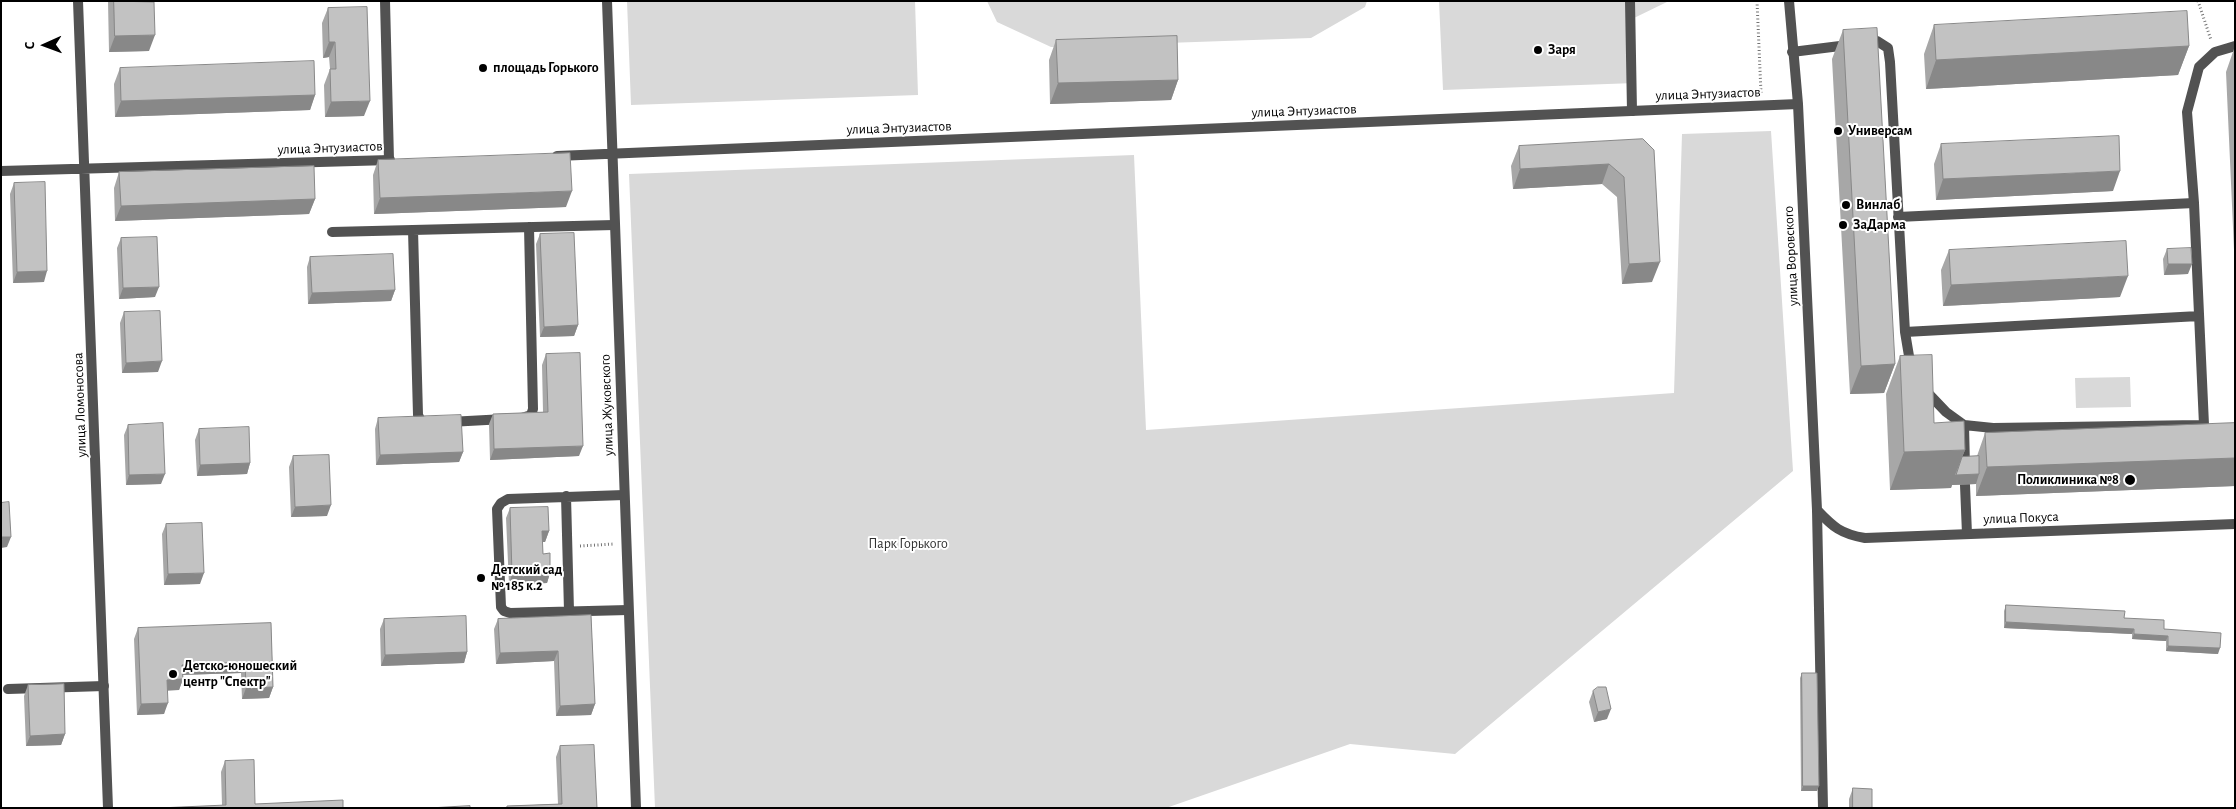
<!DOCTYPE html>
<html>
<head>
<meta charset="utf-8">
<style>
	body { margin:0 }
	#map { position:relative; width:2236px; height:809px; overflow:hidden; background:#fff; font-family:"Alegreya Sans",sans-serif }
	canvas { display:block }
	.frame { position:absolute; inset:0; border:2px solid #000; pointer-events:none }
	.north { position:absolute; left:20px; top:20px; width:50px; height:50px; -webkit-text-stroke:4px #fff; paint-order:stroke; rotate:268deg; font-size:14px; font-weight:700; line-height:20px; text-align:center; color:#000 }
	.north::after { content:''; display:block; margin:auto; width:18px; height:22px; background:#000; clip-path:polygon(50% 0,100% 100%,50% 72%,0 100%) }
</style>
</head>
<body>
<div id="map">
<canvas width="2236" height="809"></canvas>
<div class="frame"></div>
<div class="north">С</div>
</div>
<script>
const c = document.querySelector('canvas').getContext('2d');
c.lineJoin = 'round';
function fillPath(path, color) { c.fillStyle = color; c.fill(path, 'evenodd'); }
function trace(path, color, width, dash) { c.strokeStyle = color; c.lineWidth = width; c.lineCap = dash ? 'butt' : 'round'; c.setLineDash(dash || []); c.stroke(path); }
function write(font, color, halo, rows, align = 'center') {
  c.font = font + ' "Alegreya Sans",sans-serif'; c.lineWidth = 4; c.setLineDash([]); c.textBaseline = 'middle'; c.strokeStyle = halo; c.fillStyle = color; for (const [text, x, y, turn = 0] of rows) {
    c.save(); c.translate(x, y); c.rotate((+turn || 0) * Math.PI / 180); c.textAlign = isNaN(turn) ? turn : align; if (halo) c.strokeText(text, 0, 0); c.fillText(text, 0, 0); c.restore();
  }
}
const green = new Path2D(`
	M 627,1 L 915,1 L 918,95 L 631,105 Z
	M 987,1 L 1367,1 L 1365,7 L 1311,38 L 1051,47 L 997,22 Z
	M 1439,1 L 1669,1 L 1634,18 L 1635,83 L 1443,90 Z
	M 1771,131 L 1793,471 L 1455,754 L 1350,744 L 1166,808 L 655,808 L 629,174 L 1134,155 L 1146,430 L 1674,393 L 1682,134 Z
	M 2130,377 L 2131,407 L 2076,408 L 2075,378 Z`);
const path = new Path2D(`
	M 1757,1 L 1761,93
	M 2198,1 L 2211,40
	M 580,546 L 614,544`);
const service = new Path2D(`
	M 385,1 L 389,160
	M 1630,1 L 1632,111
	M 1865,43 L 1877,41 L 1888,48 L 1890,62 L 1905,332 L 1909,356 L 1914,367
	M 1792,52 L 1848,45
	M 1898,217 L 2194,203
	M 413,230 L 418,415 L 421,421 L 430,423
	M 332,232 L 614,225
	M 1905,332 L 2199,316
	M 1926,391 L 1946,412 L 1964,425 L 1993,428 L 2200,425
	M 522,418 L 531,415 L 533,409 L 529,227
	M 449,422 L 505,419
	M 1964,425 L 1965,467
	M 2204,425 L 2194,203 L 2187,112 L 2199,67 L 2215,52 L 2235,46
	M 1965,485 L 1967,534
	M 624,495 L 508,499 L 501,503 L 497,509 L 501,607 L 504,611 L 510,613 L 628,610
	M 566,496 L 569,611
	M 1817,510 L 1823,808
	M 8,689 L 104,686`);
const minor = new Path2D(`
	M 78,1 L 108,808
	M 607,1 L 636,808
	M 1789,1 L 1798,104 L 1817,510 C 1833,527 1841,534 1865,538 L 2235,524
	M 557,156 L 1798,104
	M 1,171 L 390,160`);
const wall = new Path2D(`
	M 108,1 L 149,1 L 149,51 L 109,52 Z
	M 328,8 L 364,116 L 325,117 L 324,85 L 330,69 L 329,57 L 323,58 L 322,23 Z
	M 1934,25 L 2189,46 L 2178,75 L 1926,89 L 1924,54 Z
	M 1843,30 L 1895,364 L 1884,393 L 1850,394 L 1832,59 Z
	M 1056,40 L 1178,80 L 1171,100 L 1050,104 L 1049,60 Z
	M 2235,46 L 2235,272 L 2226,72 Z
	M 120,68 L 315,95 L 310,110 L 115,117 L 114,84 Z
	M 1643,139 L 1652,282 L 1622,284 L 1617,197 L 1602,184 L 1513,189 L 1511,166 L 1519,146 Z
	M 1941,144 L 2113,191 L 1936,200 L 1934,164 Z
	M 378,160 L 566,207 L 374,214 L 373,175 Z
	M 119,172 L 315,199 L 309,214 L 115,221 L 114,188 Z
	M 14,183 L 44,282 L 13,283 L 10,194 Z
	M 540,234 L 578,325 L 574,336 L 540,337 L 536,244 Z
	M 121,238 L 155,297 L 119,299 L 117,248 Z
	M 2167,249 L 2188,274 L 2164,275 L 2163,259 Z
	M 1949,250 L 2120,297 L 1943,306 L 1941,270 Z
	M 310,257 L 395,290 L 391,301 L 308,304 L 307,267 Z
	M 124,312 L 158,372 L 122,373 L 120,323 Z
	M 546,354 L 579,456 L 490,460 L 489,424 L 493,414 L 543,412 L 542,365 Z
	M 1900,356 L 1934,423 L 1965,450 L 1962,457 L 1977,456 L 1985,433 L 2235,423 L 2235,486 L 1976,496 L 1976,484 L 1952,485 L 1951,488 L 1890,490 L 1886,394 Z
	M 378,418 L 463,452 L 459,462 L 376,465 L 375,429 Z
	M 128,425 L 161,484 L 126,485 L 124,435 Z
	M 199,429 L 250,463 L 247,474 L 197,476 L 195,440 Z
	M 293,456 L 327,516 L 291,517 L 289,467 Z
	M 510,508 L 549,531 L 545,542 L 542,542 L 543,554 L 550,573 L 547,583 L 509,585 L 506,518 Z
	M 166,524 L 200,584 L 164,585 L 162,534 Z
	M 2006,605 L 2124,618 L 2164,629 L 2218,654 L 2166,651 L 2166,641 L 2132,639 L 2132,634 L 2004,628 L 2004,611 Z
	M 591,615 L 595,704 L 591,715 L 556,716 L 554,661 L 496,664 L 494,629 L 498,619 Z
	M 384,619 L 467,652 L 464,663 L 381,666 L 380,629 Z
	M 271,623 L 273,687 L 269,698 L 242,699 L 241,673 L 183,675 L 183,679 L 179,690 L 168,690 L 164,714 L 137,715 L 134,639 L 138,628 Z
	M 1802,673 L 1817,791 L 1801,791 L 1800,678 Z
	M 28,685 L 65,734 L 61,745 L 26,746 L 24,696 Z
	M 1593,691 L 1607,719 L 1594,722 L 1589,702 Z
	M 560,746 L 597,808 L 506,808 L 507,806 L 558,804 L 556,757 Z
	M 225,761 L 255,804 L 222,805 L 221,772 Z
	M 1853,788 L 1872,808 L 1849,808 L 1849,799 Z`);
const shadedWall = new Path2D(`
	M 155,35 L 149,51 L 109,52 L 115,36 Z
	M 329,42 L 335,42 L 329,57 L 323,58 Z
	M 2189,46 L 2178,75 L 1926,89 L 1936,60 Z
	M 1178,80 L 1171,100 L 1050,104 L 1058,83 Z
	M 315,95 L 310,110 L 115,117 L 121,101 Z
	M 370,101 L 364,116 L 325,117 L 331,102 Z
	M 1609,164 L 1602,184 L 1513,189 L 1520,169 Z
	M 2120,171 L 2113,191 L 1936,200 L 1943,179 Z
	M 572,191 L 566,207 L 374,214 L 380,198 Z
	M 315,199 L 309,214 L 115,221 L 121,206 Z
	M 1660,262 L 1652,282 L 1622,284 L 1629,264 Z
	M 2168,264 L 2192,264 L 2188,274 L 2164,275 Z
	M 47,271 L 44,282 L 13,283 L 17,272 Z
	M 2128,276 L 2120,297 L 1943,306 L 1951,285 Z
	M 159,287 L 155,297 L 119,299 L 123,288 Z
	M 395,290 L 391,301 L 308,304 L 312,293 Z
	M 578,325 L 574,336 L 540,337 L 544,327 Z
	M 162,361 L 158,372 L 122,373 L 126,363 Z
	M 1895,364 L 1884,393 L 1850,394 L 1861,366 Z
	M 583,446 L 579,456 L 490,460 L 494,449 Z
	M 1965,450 L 1955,475 L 1979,474 L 1976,484 L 1952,485 L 1951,488 L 1890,490 L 1904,452 Z
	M 463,452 L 459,462 L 376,465 L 380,455 Z
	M 2235,458 L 2235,486 L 1976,496 L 1987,467 Z
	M 250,463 L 247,474 L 197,476 L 200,465 Z
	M 165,474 L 161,484 L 126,485 L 129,475 Z
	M 331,505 L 327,516 L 291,517 L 295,507 Z
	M 542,531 L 549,531 L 545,542 L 538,542 Z
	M 2,537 L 11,537 L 7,547 L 1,548 L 1,540 Z
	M 204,573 L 200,584 L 164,585 L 168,574 Z
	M 550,573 L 547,583 L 509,585 L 512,574 Z
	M 2006,622 L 2134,629 L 2132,634 L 2004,628 Z
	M 2134,634 L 2168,636 L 2166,641 L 2132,639 Z
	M 2168,646 L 2220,648 L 2218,654 L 2166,651 Z
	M 558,651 L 554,661 L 496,664 L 500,653 Z
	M 467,652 L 464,663 L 381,666 L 385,655 Z
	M 245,662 L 241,673 L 179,675 L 182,665 Z
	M 183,679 L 179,690 L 163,691 L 167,680 Z
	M 273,687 L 269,698 L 242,699 L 246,688 Z
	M 168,703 L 164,714 L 137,715 L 141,704 Z
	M 595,704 L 591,715 L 556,716 L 560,706 Z
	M 1611,709 L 1607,719 L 1594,722 L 1598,712 Z
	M 65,734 L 61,745 L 26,746 L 30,736 Z
	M 1803,786 L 1819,786 L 1817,791 L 1801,791 Z`);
const building = new Path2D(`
	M 114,1 L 154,2 L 155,35 L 115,36 Z
	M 367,7 L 370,101 L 331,102 L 330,69 L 336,69 L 335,42 L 329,42 L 328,8 Z
	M 2187,11 L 2189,46 L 1936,60 L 1934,25 Z
	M 1877,28 L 1895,364 L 1861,366 L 1843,30 Z
	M 1177,36 L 1178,80 L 1058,83 L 1056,40 Z
	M 314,61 L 315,95 L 121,101 L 120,68 Z
	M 2119,136 L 2120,171 L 1943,179 L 1941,144 Z
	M 1643,139 L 1654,150 L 1660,262 L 1629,264 L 1624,177 L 1609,164 L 1520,169 L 1519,146 Z
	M 570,153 L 572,191 L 380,198 L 378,160 Z
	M 314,166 L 315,199 L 121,206 L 119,172 Z
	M 45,182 L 47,271 L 17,272 L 14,183 Z
	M 574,233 L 578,325 L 544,327 L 540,234 Z
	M 157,237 L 159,287 L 123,288 L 121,238 Z
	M 2126,241 L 2128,276 L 1951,285 L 1949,250 Z
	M 2191,248 L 2192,264 L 2168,264 L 2167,249 Z
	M 393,254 L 395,290 L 312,293 L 310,257 Z
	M 160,311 L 162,361 L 126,363 L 124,312 Z
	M 580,353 L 583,446 L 494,449 L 493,414 L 548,412 L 546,354 Z
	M 1932,355 L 1934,423 L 1964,421 L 1965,450 L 1904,452 L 1900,356 Z
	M 461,415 L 463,452 L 380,455 L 378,418 Z
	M 163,423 L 165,474 L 129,475 L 128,425 Z
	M 2235,423 L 2235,458 L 1987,467 L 1985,433 Z
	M 249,427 L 250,463 L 200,465 L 199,429 Z
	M 329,455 L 331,505 L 295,507 L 293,456 Z
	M 1979,456 L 1979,474 L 1956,475 L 1962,457 Z
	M 9,502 L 11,537 L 2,537 L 3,540 L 1,540 L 1,503 Z
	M 548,507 L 549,531 L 542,531 L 543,554 L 550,553 L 550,573 L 512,574 L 510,508 Z
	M 202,523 L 204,573 L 168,574 L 166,524 Z
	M 2006,605 L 2125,611 L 2124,618 L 2164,620 L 2164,629 L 2221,633 L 2220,648 L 2168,646 L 2168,636 L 2134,634 L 2134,629 L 2006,622 Z
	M 591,615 L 595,704 L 560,706 L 558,651 L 500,653 L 498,619 Z
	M 466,616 L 467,652 L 385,655 L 384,619 Z
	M 271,623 L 273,687 L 246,688 L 245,662 L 182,665 L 183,679 L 167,680 L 168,703 L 141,704 L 138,628 Z
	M 1802,673 L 1817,673 L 1819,786 L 1803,786 Z
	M 64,684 L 65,734 L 30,736 L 28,685 Z
	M 1598,687 L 1606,687 L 1611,709 L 1598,712 L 1593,691 Z
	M 594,745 L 597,808 L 507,808 L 507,806 L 562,804 L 560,746 Z
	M 254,760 L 255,804 L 343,800 L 343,808 L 159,808 L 226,805 L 225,761 Z
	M 1853,788 L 1872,789 L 1872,808 L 1853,808 Z
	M 470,806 L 470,808 L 430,808 Z`);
const markers = [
	[1538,50,5,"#000"],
	[483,68,5,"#000"],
	[1838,131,5,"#000"],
	[1846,205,5,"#000"],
	[1843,225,5,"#000"],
	[2130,480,6,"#000"],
	[481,578,5,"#000"],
	[173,674,5,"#000"]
];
const poiNames = [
	["Заря",1548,50],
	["площадь Горького",493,68],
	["Универсам",1848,131],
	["Винлаб",1856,205],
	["ЗаДарма",1853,225],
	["Поликлиника №8",2119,480,"right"],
	["Детский сад",491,570],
	["№ 185 к.2",491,586],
	["Детско-юношеский",183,666],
	["центр \"Спектр\"",183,682]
];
const streetNames = [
	["улица Энтузиастов",1708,94,-2],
	["улица Энтузиастов",1304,111,-2],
	["улица Энтузиастов",899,128,-2],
	["улица Энтузиастов",330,148,-2],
	["улица Воровского",1791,256,-93],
	["улица Ломоносова",80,405,-92],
	["улица Жуковского",607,405,-92],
	["улица Покуса",2021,518,-2]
];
const parkNames = [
	["Парк Горького",908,544]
];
fillPath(green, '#d9d9d9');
trace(path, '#747474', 3, [1, 2.5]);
trace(service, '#525252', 10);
trace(minor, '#525252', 10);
fillPath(wall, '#a7a7a7');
fillPath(shadedWall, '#888');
fillPath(building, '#c2c2c2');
trace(building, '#888', 1);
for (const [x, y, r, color] of markers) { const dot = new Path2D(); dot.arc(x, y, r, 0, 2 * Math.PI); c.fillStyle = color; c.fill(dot); trace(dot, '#fff', 2); }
write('bold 14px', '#000', '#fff', poiNames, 'left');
write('14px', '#000', '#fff', streetNames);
write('14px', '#303030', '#fff', parkNames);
</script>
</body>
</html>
